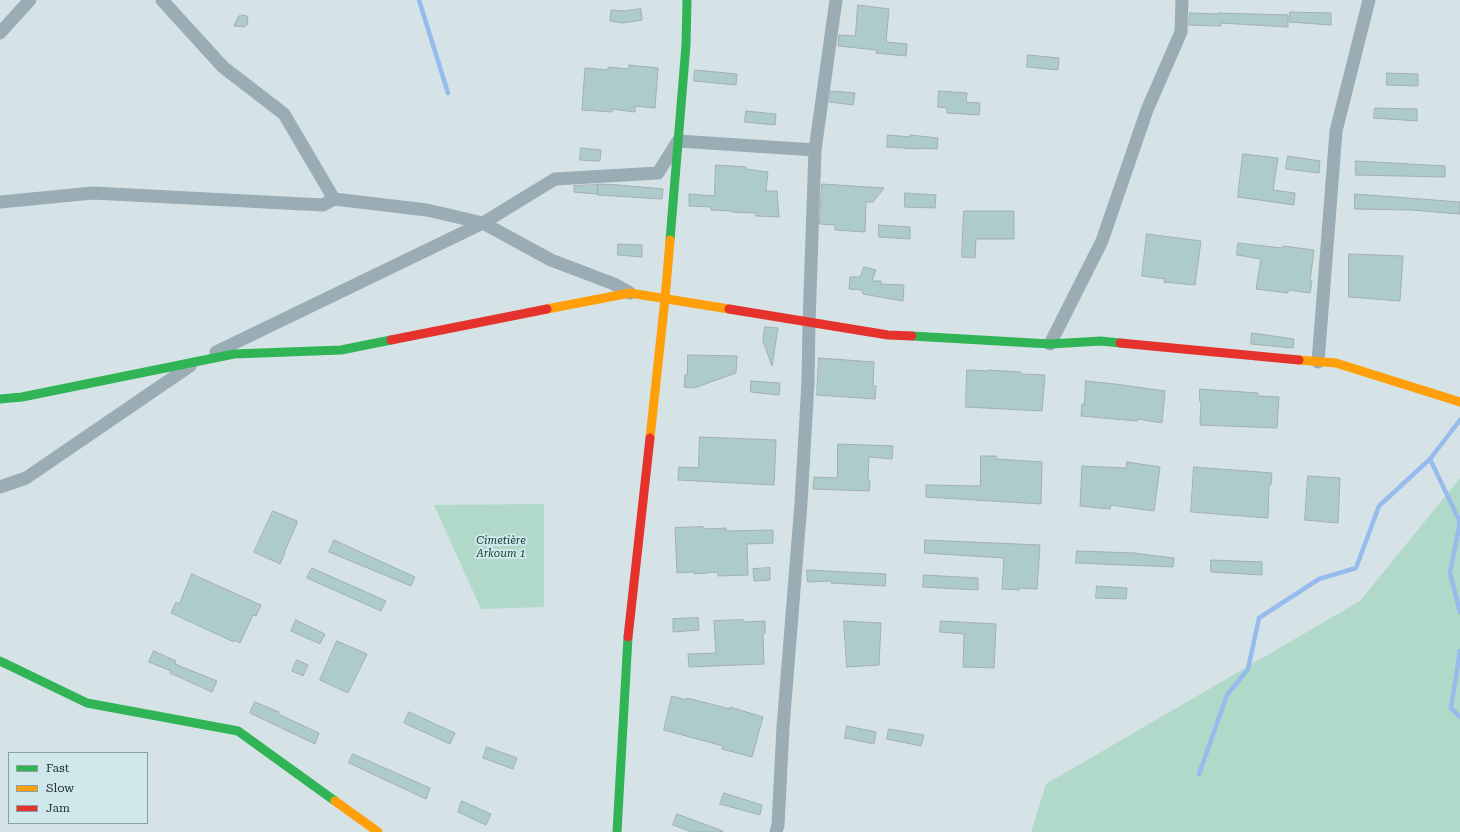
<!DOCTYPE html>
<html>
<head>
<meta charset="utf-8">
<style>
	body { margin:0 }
	#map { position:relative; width:1460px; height:832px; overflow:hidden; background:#d5e3e6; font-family:"Roboto Serif",serif }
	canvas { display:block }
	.legend { position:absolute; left:8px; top:752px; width:140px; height:72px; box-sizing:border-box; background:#cfe8ec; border:1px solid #8c9fa2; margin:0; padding:5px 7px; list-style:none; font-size:12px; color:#273133 }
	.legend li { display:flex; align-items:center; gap:8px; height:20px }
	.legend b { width:20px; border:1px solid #8c9fa2 }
</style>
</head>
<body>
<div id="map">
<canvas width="1460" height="832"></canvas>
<ul class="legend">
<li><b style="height:5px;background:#30b455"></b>Fast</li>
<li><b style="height:5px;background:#ff9f0a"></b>Slow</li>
<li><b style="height:5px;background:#e5322d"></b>Jam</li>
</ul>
</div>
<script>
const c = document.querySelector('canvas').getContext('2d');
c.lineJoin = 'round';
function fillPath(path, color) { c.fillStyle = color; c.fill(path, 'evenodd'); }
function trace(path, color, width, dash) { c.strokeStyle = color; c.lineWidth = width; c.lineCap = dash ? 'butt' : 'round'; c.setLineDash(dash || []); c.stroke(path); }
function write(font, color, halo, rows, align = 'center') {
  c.font = font + ' "Roboto Serif",serif'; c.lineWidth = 4; c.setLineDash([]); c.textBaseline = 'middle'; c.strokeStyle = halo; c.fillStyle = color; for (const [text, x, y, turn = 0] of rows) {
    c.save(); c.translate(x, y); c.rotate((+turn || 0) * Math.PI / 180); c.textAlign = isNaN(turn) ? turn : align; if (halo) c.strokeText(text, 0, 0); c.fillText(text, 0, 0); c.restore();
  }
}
const green = new Path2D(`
	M 1460,478 L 1460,832 L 1031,832 L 1046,784 L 1360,601 Z
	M 544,504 L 544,607 L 481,609 L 434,505 Z`);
const stream = new Path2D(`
	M 419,0 L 448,93
	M 1430,459 L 1460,522 L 1450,573 L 1460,612
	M 1460,651 L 1451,708 L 1460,717
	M 1199,774 L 1227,695 L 1248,669 L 1259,618 L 1319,579 L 1356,568 L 1379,506 L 1430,459 L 1460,420`);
const building = new Path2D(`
	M 858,5 L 889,9 L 886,42 L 907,44 L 906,56 L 876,53 L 877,50 L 838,46 L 839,35 L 855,36 Z
	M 641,9 L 642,20 L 623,23 L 610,21 L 611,10 L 624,11 Z
	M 1290,12 L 1331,13 L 1331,25 L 1290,22 Z
	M 1190,13 L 1218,14 L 1218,13 L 1288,15 L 1288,27 L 1221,23 L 1221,26 L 1189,25 Z
	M 241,15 L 247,16 L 248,22 L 247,25 L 244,27 L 234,26 L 238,17 Z
	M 1028,55 L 1059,58 L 1058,70 L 1027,67 Z
	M 629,65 L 658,68 L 655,108 L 635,106 L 635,112 L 612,109 L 612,112 L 582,110 L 585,68 L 608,70 L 608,67 L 629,69 Z
	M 695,70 L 737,74 L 736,85 L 694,81 Z
	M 1387,73 L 1418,74 L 1418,86 L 1387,85 Z
	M 831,91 L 855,93 L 853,105 L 830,102 Z
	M 939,91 L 967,93 L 966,102 L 980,103 L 979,115 L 947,113 L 947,108 L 938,107 Z
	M 1375,108 L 1417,109 L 1417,121 L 1374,118 Z
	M 746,111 L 776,114 L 775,125 L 745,122 Z
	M 888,135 L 910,137 L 910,135 L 938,138 L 937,149 L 918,148 L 918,149 L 887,147 Z
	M 581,148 L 601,150 L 600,161 L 580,160 Z
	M 1243,154 L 1278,158 L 1273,190 L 1295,193 L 1294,205 L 1238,197 Z
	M 1288,156 L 1320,161 L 1319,173 L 1286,169 Z
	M 1356,161 L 1445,166 L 1445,177 L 1356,175 Z
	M 716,165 L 746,167 L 746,169 L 768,172 L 766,191 L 777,191 L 779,217 L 756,216 L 756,213 L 732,212 L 732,211 L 711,210 L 711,207 L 689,206 L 689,194 L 714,196 Z
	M 598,184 L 619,185 L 663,189 L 662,199 L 598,195 Z
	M 822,184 L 884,188 L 873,202 L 866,202 L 865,232 L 835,230 L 835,225 L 820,224 Z
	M 598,185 L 597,194 L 574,192 L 574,186 Z
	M 905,193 L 936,195 L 935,208 L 905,207 Z
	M 1355,194 L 1460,202 L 1460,214 L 1411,210 L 1355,209 Z
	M 964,211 L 1014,211 L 1014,239 L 976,239 L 975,258 L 962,257 Z
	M 879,225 L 910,227 L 910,239 L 879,237 Z
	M 1147,234 L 1201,241 L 1195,285 L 1164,282 L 1165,279 L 1142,276 Z
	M 1238,243 L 1282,248 L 1283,246 L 1314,250 L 1310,281 L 1312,281 L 1310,293 L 1288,290 L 1288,293 L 1256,289 L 1261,259 L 1237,255 Z
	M 618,244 L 642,245 L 642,257 L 618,255 Z
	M 1349,254 L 1403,256 L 1400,301 L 1349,297 Z
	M 864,267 L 876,270 L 872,281 L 881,281 L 881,284 L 904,285 L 903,301 L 863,294 L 862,290 L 849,289 L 850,277 L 860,277 Z
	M 765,327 L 778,328 L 772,366 L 763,341 Z
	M 1252,333 L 1294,339 L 1293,348 L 1251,344 Z
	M 688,355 L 737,356 L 736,373 L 694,388 L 684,387 L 685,375 L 687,375 Z
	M 819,358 L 874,362 L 873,386 L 876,386 L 875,399 L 817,395 Z
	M 967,370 L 988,371 L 988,370 L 1021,372 L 1021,374 L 1045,375 L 1042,411 L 966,407 Z
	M 751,381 L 780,383 L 779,395 L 751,392 Z
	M 1086,381 L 1115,384 L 1165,391 L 1162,423 L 1138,419 L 1137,421 L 1081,416 L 1082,404 L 1084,404 Z
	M 1200,389 L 1258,393 L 1258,396 L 1279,397 L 1277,428 L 1200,425 L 1201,401 L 1200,401 Z
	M 700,437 L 776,440 L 774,485 L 678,480 L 679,467 L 698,468 Z
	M 838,444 L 893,446 L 892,459 L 869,457 L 868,481 L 870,481 L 869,491 L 813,489 L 814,477 L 837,478 Z
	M 981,456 L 996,456 L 996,459 L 1042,462 L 1041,504 L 926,497 L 926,485 L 980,486 Z
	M 1127,462 L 1160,467 L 1154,511 L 1111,505 L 1110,509 L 1080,506 L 1082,466 L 1126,468 Z
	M 1194,467 L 1272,473 L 1271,485 L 1269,485 L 1268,518 L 1191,512 Z
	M 1308,476 L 1340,478 L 1338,523 L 1305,520 Z
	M 273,511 L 297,521 L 297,523 L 284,553 L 285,553 L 280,564 L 254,552 Z
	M 703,527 L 703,529 L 726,528 L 726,531 L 773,530 L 773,543 L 747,544 L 748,575 L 718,576 L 718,572 L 694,574 L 694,572 L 677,573 L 675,528 Z
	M 334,540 L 415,577 L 411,586 L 329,552 Z
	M 925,540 L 1040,545 L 1037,589 L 1019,588 L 1019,590 L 1002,589 L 1004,558 L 925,553 Z
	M 1077,551 L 1134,553 L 1174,558 L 1173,567 L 1076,563 Z
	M 1211,560 L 1262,562 L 1262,575 L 1211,572 Z
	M 312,568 L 386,601 L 381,611 L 307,578 Z
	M 770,568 L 770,580 L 754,581 L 753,569 Z
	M 807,570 L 886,574 L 885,586 L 831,583 L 831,581 L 808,582 Z
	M 192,574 L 261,605 L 256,616 L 253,615 L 240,643 L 234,640 L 234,642 L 171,613 L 176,602 L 179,604 Z
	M 924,575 L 978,578 L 978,590 L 923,587 Z
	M 1097,586 L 1127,588 L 1126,599 L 1096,598 Z
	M 698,618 L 699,630 L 673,632 L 673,619 Z
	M 296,620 L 325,634 L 320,644 L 291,631 Z
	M 743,620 L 743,622 L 765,621 L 765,633 L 763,634 L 764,664 L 689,667 L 688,654 L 716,653 L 714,621 Z
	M 844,621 L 881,623 L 879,665 L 847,667 Z
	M 941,621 L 996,624 L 994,668 L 963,667 L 964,634 L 940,632 Z
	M 337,641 L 367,654 L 348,693 L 320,680 Z
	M 154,651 L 176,661 L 175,664 L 217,681 L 212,692 L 170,673 L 171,671 L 149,662 Z
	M 297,660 L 308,665 L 303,676 L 292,671 Z
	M 672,696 L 687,700 L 687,698 L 730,709 L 730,707 L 763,717 L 752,757 L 722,749 L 723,746 L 664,730 Z
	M 255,702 L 279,712 L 278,714 L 319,733 L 315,744 L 250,713 Z
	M 409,712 L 455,733 L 450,744 L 404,723 Z
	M 847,726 L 876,732 L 874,744 L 845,738 Z
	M 889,729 L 924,735 L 921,746 L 887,739 Z
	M 487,747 L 517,758 L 513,769 L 483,758 Z
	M 353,754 L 430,788 L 426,799 L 349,763 Z
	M 724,793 L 762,805 L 760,815 L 720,804 Z
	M 462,801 L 491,814 L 486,825 L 458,812 Z
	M 677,814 L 723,831 L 722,832 L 692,832 L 673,825 Z`);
const street = new Path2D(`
	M 162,0 L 223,67 L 284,114 L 334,199
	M 0,33 L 30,0
	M 0,202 L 93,193 L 323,205 L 334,199 L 427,210 L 483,223 L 551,260 L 614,284 L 630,293
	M 1050,344 L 1102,241 L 1147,110 L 1181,32 L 1182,0
	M 216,352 L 483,223 L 555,179 L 658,173 L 678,141 L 815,150
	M 1318,362 L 1336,131 L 1369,0
	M 0,487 L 26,478 L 190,366
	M 776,832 L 778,825 L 783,727 L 801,503 L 808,382 L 809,323 L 815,150 L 836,0`);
const fast = new Path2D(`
	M 670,240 L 686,45 L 687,0
	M 912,336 L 1050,344 L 1101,341 L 1120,343
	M 0,399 L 22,397 L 234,354 L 341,350 L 391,340
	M 0,661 L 87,703 L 238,731 L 335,801
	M 617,832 L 628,637`);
const slow = new Path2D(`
	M 547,309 L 630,293 L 729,309
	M 1299,360 L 1336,363 L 1460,402
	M 650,438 L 665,299 L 670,240
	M 335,801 L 378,832`);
const jam = new Path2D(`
	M 729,309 L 888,335 L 912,336
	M 391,340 L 547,309
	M 1120,343 L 1299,360
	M 628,637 L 650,438`);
const parkNames = [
	["Cimetière",501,541],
	["Arkoum 1",501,554]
];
fillPath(green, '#b0d9c9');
trace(stream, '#97bbec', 4.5);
fillPath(building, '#adcbca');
trace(building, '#a4afb0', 1);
trace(street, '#9aacb4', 13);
trace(fast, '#30b455', 9);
trace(slow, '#ff9f0a', 9);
trace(jam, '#e5322d', 9);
write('italic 11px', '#113c2b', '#cfe8ec', parkNames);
</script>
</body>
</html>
